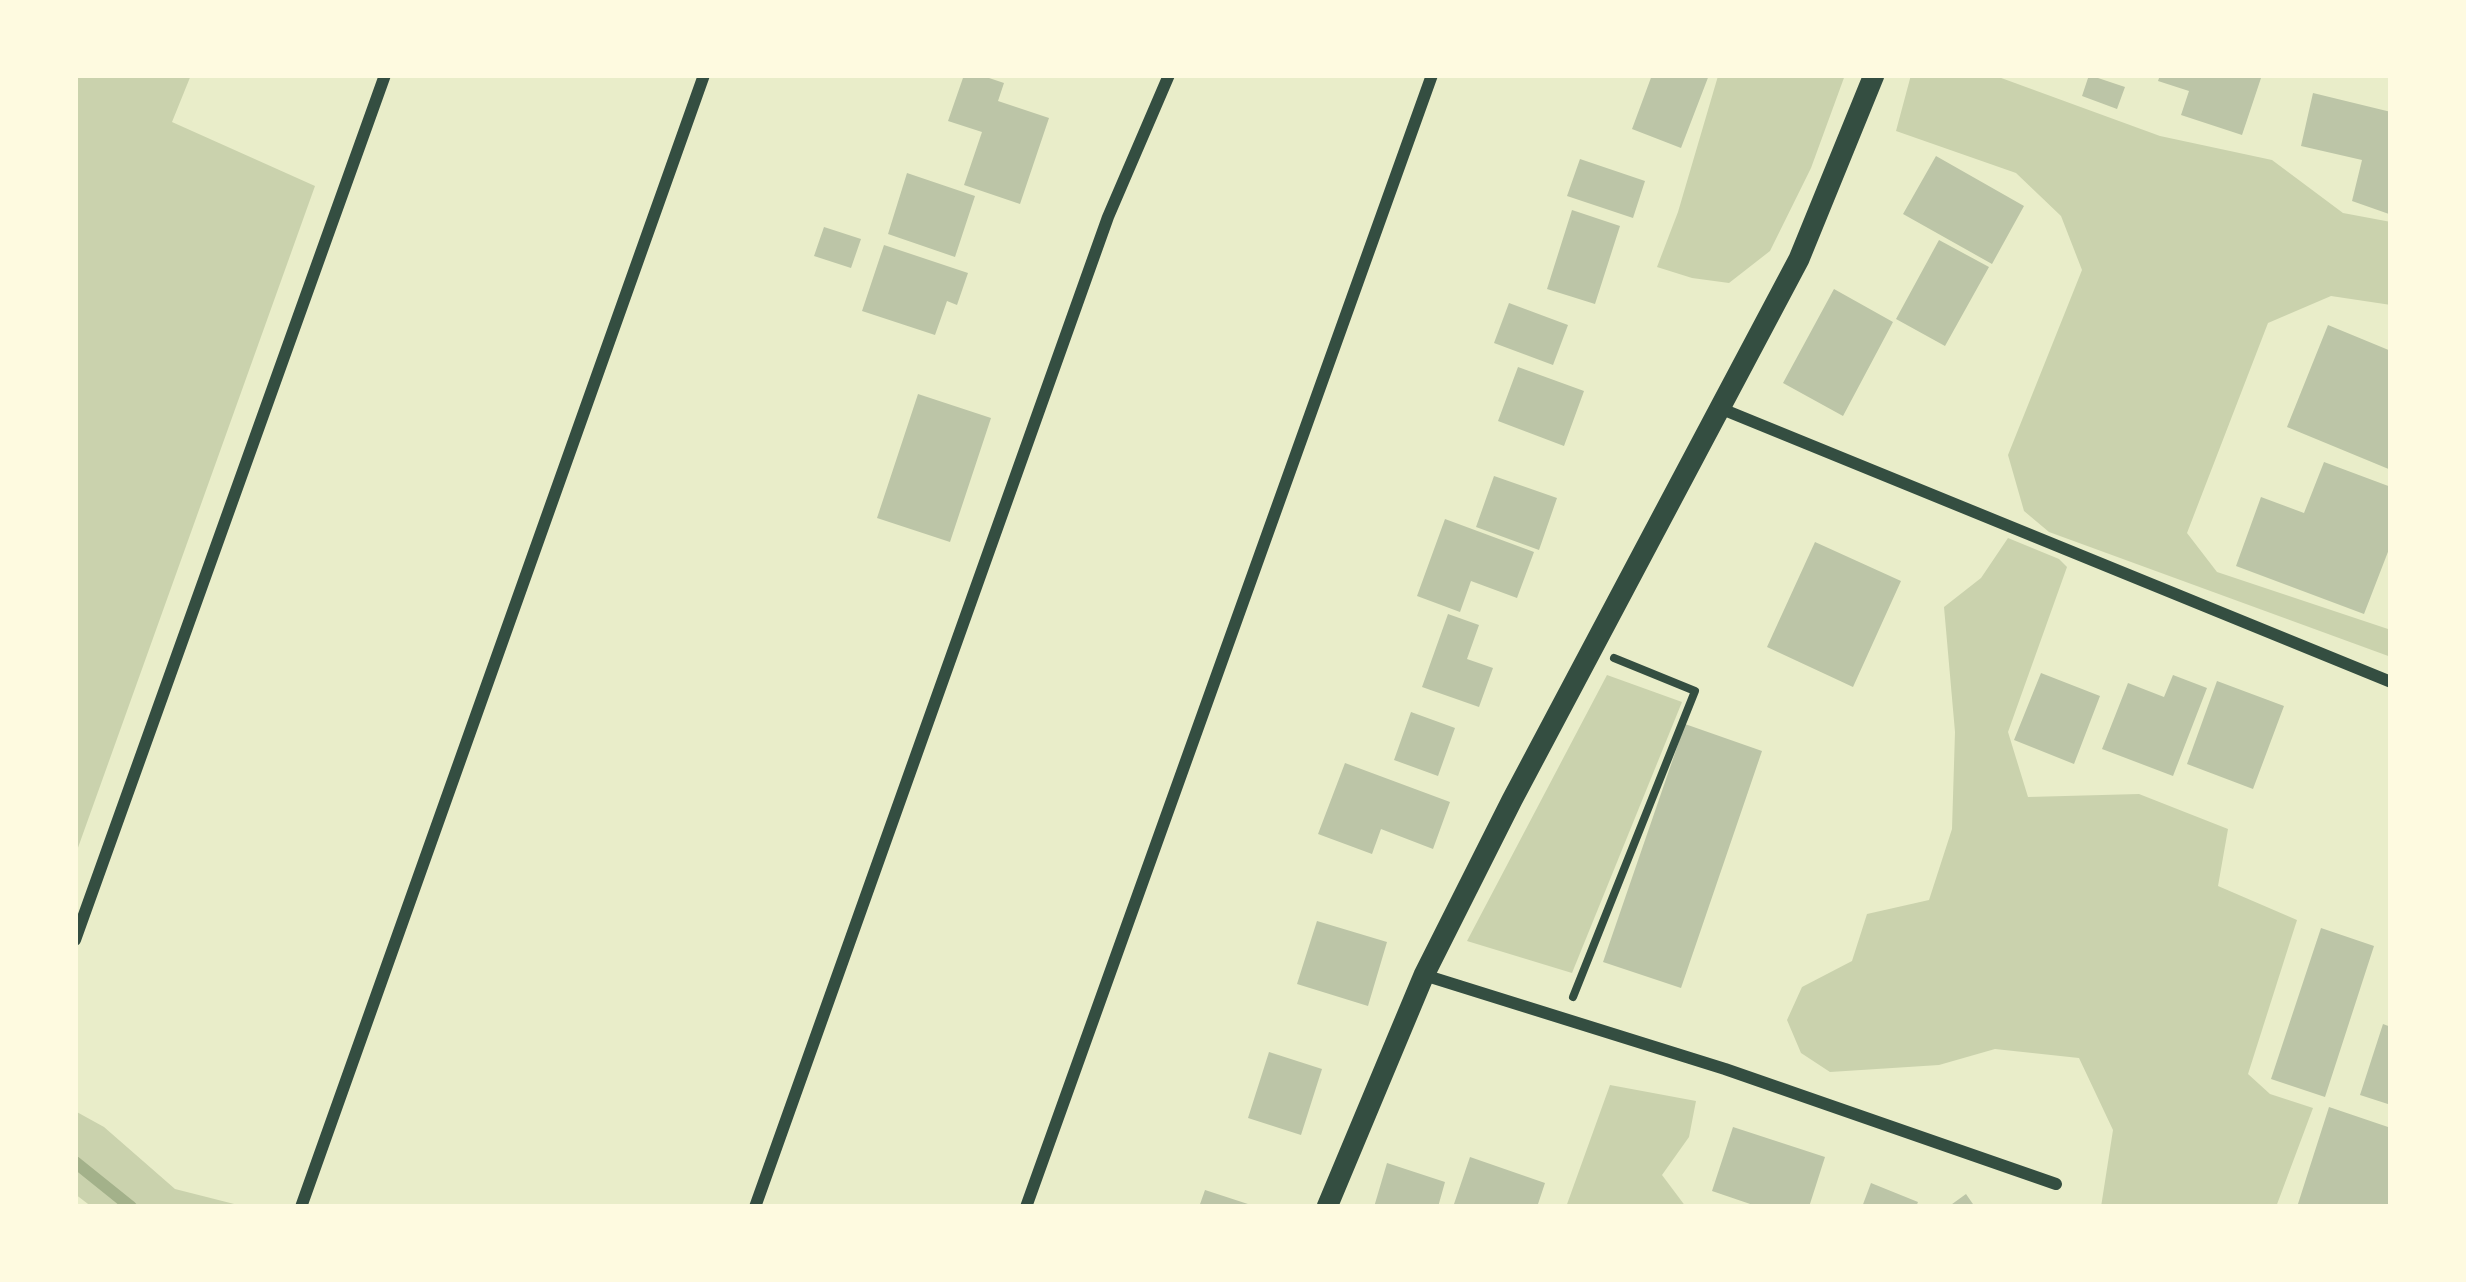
<!DOCTYPE html>
<html>
<head>
<meta charset="utf-8">
<style>
	body { margin:0 }
	#map { position:relative; width:2466px; height:1282px; overflow:hidden; background:#e9edc9; font-family:"Work Sans",sans-serif }
	canvas { display:block }
	.frame { position:absolute; inset:0; border:78px solid #fefae0; pointer-events:none }
</style>
</head>
<body>
<div id="map">
<canvas width="2466" height="1282"></canvas>
<div class="frame"></div>
</div>
<script>
const c = document.querySelector('canvas').getContext('2d');
c.lineJoin = 'round';
function fillPath(path, color) { c.fillStyle = color; c.fill(path, 'evenodd'); }
function trace(path, color, width, dash) { c.strokeStyle = color; c.lineWidth = width; c.lineCap = dash ? 'butt' : 'round'; c.setLineDash(dash || []); c.stroke(path); }
const green = new Path2D(`
	M 75,75 L 191,75 L 172,122 L 315,186 L 75,856 Z
	M 1845,75 L 1811,168 L 1770,251 L 1729,283 L 1692,278 L 1657,267 L 1678,212 L 1718,76 Z
	M 1911,75 L 1993,75 L 2160,136 L 2272,160 L 2343,213 L 2391,222 L 2391,305 L 2331,296 L 2268,323 L 2187,533 L 2217,572 L 2391,630 L 2391,657 L 2049,532 L 2024,511 L 2008,455 L 2082,270 L 2061,216 L 2016,173 L 1896,131 Z
	M 2008,538 L 2059,559 L 2067,567 L 2008,732 L 2028,797 L 2139,794 L 2228,829 L 2218,886 L 2297,920 L 2248,1074 L 2270,1094 L 2313,1108 L 2276,1207 L 2101,1207 L 2113,1130 L 2079,1058 L 1995,1049 L 1939,1065 L 1830,1072 L 1801,1053 L 1787,1020 L 1802,987 L 1852,961 L 1867,914 L 1929,900 L 1952,829 L 1955,732 L 1944,607 L 1981,578 Z
	M 1607,675 L 1682,702 L 1572,973 L 1467,941 Z
	M 1610,1085 L 1696,1101 L 1689,1137 L 1662,1175 L 1686,1207 L 1566,1207 Z
	M 75,1111 L 104,1127 L 175,1189 L 246,1207 L 92,1207 L 75,1194 Z`);
const stream = new Path2D(`
	M 75,1162 L 131,1207`);
const building = new Path2D(`
	M 964,75 L 980,75 L 1004,83 L 998,101 L 1049,118 L 1020,204 L 964,185 L 982,132 L 948,121 Z
	M 1652,75 L 1709,75 L 1681,148 L 1632,129 Z
	M 2089,75 L 2125,87 L 2117,109 L 2082,96 Z
	M 2160,75 L 2262,75 L 2242,135 L 2181,115 L 2189,91 L 2158,81 Z
	M 2313,93 L 2391,112 L 2389,214 L 2352,201 L 2362,160 L 2301,146 Z
	M 1936,156 L 2024,206 L 1992,264 L 1903,214 Z
	M 1580,159 L 1645,181 L 1633,218 L 1567,196 Z
	M 907,173 L 975,196 L 955,257 L 888,234 Z
	M 1572,210 L 1620,226 L 1595,304 L 1547,289 Z
	M 824,227 L 861,239 L 851,268 L 814,256 Z
	M 1939,240 L 1989,267 L 1945,346 L 1896,319 Z
	M 884,245 L 968,273 L 957,305 L 947,301 L 935,335 L 862,311 Z
	M 1834,289 L 1893,322 L 1843,416 L 1783,383 Z
	M 1509,303 L 1568,325 L 1553,365 L 1494,343 Z
	M 2328,325 L 2391,351 L 2391,470 L 2287,427 Z
	M 1518,367 L 1584,391 L 1564,446 L 1498,421 Z
	M 918,394 L 991,418 L 950,542 L 877,518 Z
	M 2324,462 L 2391,487 L 2391,544 L 2364,614 L 2236,566 L 2261,497 L 2304,513 Z
	M 1494,476 L 1557,498 L 1539,550 L 1476,527 Z
	M 1445,519 L 1534,552 L 1517,598 L 1471,581 L 1460,612 L 1417,596 Z
	M 1815,542 L 1901,581 L 1853,687 L 1767,647 Z
	M 1448,614 L 1479,625 L 1467,659 L 1493,668 L 1479,707 L 1422,687 Z
	M 2041,673 L 2100,696 L 2074,764 L 2014,740 Z
	M 2173,675 L 2207,688 L 2173,776 L 2102,749 L 2128,683 L 2164,697 Z
	M 2217,681 L 2284,706 L 2253,789 L 2187,764 Z
	M 1411,712 L 1455,728 L 1438,776 L 1394,760 Z
	M 1685,724 L 1762,751 L 1681,988 L 1603,962 Z
	M 1345,763 L 1450,802 L 1433,849 L 1381,829 L 1372,854 L 1318,834 Z
	M 1317,921 L 1387,942 L 1368,1006 L 1297,984 Z
	M 2321,928 L 2374,946 L 2325,1097 L 2271,1079 Z
	M 2383,1024 L 2391,1027 L 2391,1105 L 2360,1095 Z
	M 1269,1052 L 1322,1069 L 1301,1135 L 1248,1118 Z
	M 2329,1107 L 2391,1128 L 2391,1207 L 2297,1207 Z
	M 1733,1127 L 1825,1157 L 1809,1207 L 1759,1207 L 1712,1191 Z
	M 1470,1157 L 1545,1183 L 1537,1207 L 1454,1204 Z
	M 1387,1163 L 1445,1182 L 1438,1207 L 1374,1207 Z
	M 1871,1183 L 1918,1202 L 1916,1207 L 1862,1207 Z
	M 1205,1190 L 1254,1206 L 1254,1207 L 1199,1207 Z
	M 1966,1194 L 1975,1207 L 1948,1207 Z`);
const path = new Path2D(`
	M 1573,997 L 1695,691 L 1614,658`);
const minor = new Path2D(`
	M 1717,407 L 2391,682
	M 75,940 L 385,75
	M 1424,975 L 1725,1069 L 2056,1184
	M 301,1207 L 704,75
	M 755,1207 L 1108,217 L 1169,75
	M 1026,1207 L 1432,75`);
const tertiary = new Path2D(`
	M 1327,1207 L 1424,975 L 1512,800 L 1799,259 L 1874,75`);
fillPath(green, '#cad2ad');
trace(stream, '#a3b18a', 12);
fillPath(building, '#bcc5a7');
trace(path, '#344e41', 8);
trace(minor, '#344e41', 12);
trace(tertiary, '#344e41', 21);
</script>
</body>
</html>
